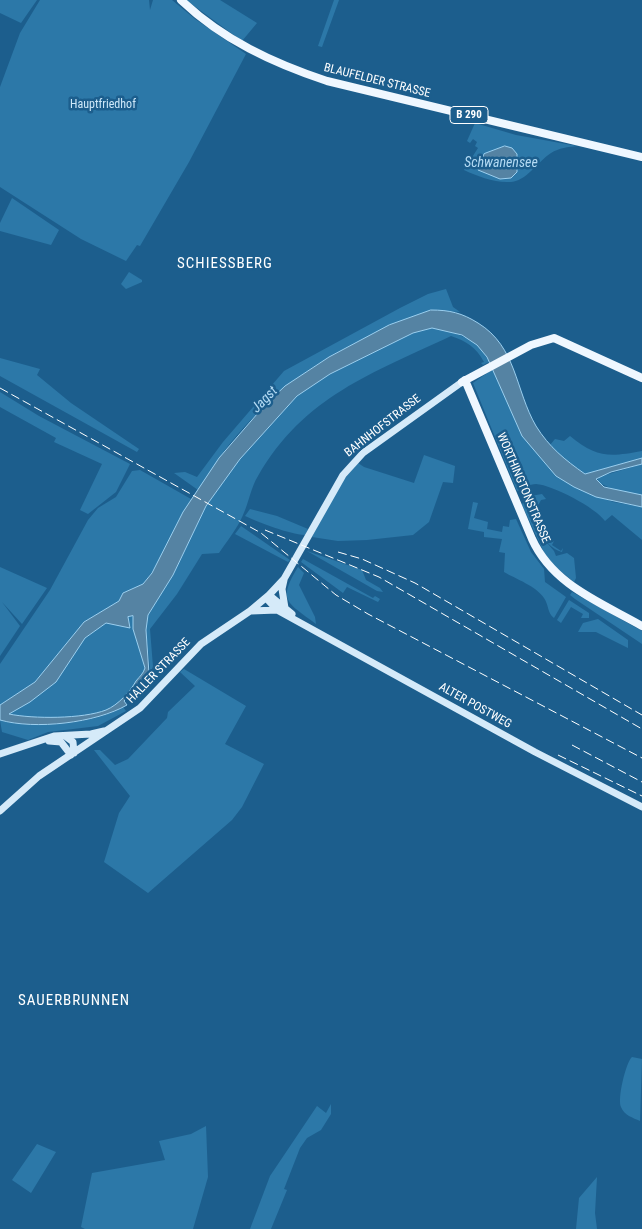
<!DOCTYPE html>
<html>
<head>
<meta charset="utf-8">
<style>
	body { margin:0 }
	canvas { display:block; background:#1c5e8d }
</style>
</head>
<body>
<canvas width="642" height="1229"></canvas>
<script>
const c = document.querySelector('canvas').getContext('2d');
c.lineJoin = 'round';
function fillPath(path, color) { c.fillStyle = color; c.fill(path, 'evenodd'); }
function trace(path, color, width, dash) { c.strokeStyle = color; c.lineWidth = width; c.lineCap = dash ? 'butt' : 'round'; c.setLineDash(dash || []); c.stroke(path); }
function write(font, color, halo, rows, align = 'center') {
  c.font = font + ' "Roboto Condensed",sans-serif'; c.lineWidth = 5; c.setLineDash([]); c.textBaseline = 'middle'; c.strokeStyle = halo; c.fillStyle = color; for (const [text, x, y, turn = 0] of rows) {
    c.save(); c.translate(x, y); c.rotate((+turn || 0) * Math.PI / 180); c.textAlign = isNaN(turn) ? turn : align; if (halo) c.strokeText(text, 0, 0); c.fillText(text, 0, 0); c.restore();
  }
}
const green = new Path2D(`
	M 0,0 L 37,0 L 21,23 L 0,13 Z
	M 40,0 L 149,0 L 150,10 L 153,0 L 172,0 L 195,19 L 246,54 L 189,162 L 140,246 L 137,245 L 126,261 L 81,239 L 0,187 L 0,87 L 20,33 Z
	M 186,0 L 220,0 L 257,23 L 242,41 Z
	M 334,0 L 339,0 L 322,47 L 318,46 Z
	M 475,123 L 516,135 L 577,146 C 568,147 559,148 551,153 C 538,161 526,182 510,182 C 495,183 477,176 464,170 L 478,148 L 475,146 L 477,142 L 473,139 L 470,143 L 467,141 Z
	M 12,198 L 59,230 L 51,245 L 0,231 L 0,223 Z
	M 129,272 L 142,280 L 142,282 L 126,289 L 121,284 Z
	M 446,289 L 453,307 L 460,312 C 439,310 421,319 401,325 C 328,349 276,387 228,446 C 217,460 209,476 198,490 L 174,473 L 185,472 L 197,477 L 223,442 L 284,371 L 400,308 L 428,294 Z
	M 432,328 C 453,332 480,338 489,362 L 483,365 L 481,363 L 484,362 C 476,347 466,341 451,336 C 373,373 304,396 258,476 C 251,487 249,502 243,515 C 237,529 227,541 219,553 L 202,554 L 177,594 L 150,629 L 153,667 L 145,682 L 142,682 L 150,669 L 146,630 L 148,615 L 173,575 L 206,506 L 240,459 L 297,396 L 330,374 L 413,333 Z
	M 0,358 L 40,369 L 37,375 L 71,403 L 139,449 L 137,452 L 0,376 Z
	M 493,369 L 522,436 L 574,487 L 613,502 L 642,507 L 642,540 L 612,515 L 605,521 C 596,508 553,485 536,484 C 530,484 522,489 517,491 L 473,383 Z
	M 0,392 L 39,416 L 130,464 L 116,492 L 88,514 L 80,510 L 102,464 L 54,442 L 56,438 L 0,407 Z
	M 570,436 C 596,458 610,457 642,451 L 642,458 L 585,474 L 562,458 L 550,445 L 555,439 L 564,441 Z
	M 424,455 L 455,466 L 453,483 L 443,482 L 429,522 L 413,535 L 367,540 L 338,541 L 312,537 L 340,484 L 358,463 L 364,467 L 414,483 Z
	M 642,464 L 642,495 L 617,491 L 597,482 L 599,477 Z
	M 140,470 L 191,499 L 161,560 L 143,584 L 123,593 L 119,601 L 84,622 L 35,682 L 0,705 L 0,664 L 50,590 L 88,520 L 98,508 L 116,497 L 132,471 Z
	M 542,494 L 546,499 L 541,500 L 534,513 L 538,514 L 535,516 L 550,543 L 554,541 L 552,545 L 561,551 L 563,548 L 562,552 C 542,547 533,517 526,501 L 531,496 Z
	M 524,500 L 541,536 L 554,551 L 556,556 L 567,553 L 574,558 L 576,578 L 574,582 L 548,561 L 522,505 Z
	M 473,502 L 478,503 L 474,518 L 488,522 L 487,529 L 502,532 L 503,526 L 509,527 L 510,520 L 516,519 L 531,552 L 544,569 L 545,582 L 566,597 L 554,618 C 547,613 549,605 544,598 C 536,586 516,579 504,572 L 505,553 L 499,552 L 502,539 L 484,537 L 484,532 L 468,529 Z
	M 250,509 L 277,516 L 308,529 L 305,535 C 289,534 260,523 245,516 Z
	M 241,526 L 290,560 L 288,562 L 235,534 Z
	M 307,551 L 362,570 L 366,580 L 380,588 L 383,592 L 377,591 Z
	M 303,559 L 373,598 L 375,596 L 380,599 L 378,602 L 347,587 L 343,593 L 301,562 Z
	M 0,567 L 47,588 L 22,624 L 2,602 L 20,626 L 0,656 Z
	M 298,567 L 304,573 L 299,585 L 315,617 L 316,624 C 287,602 277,601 298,567 Z
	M 572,592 L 642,631 L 642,644 L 575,599 L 570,595 Z
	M 569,600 L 589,613 L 589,618 L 581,618 L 583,614 L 571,607 L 561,623 L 557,620 Z
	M 128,616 L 134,616 L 133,629 L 145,668 C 143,674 140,675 137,680 C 130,692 119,704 107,710 C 85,720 31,719 8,714 L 30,702 L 85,638 L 106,623 L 130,627 Z
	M 598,619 L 628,640 L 628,648 L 596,632 L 578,632 L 583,623 Z
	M 184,669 L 246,706 L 225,744 L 264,764 L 242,807 L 232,820 L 148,893 L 104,862 L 119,813 L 130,796 L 94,750 L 100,750 L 115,765 L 128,759 L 167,718 L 168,712 L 195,686 L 180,672 Z
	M 123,707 L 126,711 L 98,726 L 48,732 L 28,740 L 2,732 L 0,720 C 31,730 95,724 123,707 Z
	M 632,1057 L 642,1059 L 640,1121 C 633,1118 624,1115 621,1107 C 617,1099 626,1062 632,1057 Z
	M 331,1104 L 331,1114 L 321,1130 L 307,1138 L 300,1148 L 284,1189 L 287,1190 L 271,1229 L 250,1229 L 270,1176 L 317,1106 L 326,1113 Z
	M 206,1126 L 208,1177 L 193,1229 L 85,1229 L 81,1227 L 92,1173 L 165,1160 L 159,1141 L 191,1134 Z
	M 37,1144 L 56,1152 L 31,1193 L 12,1180 Z
	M 597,1177 L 595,1213 L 597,1229 L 576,1229 L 579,1198 Z`);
const water = new Path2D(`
	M 505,146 L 512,148 L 517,154 L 517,172 L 511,178 L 500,179 L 478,170 L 484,154 Z
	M 431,310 C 450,310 462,313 478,323 C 517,347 515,390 536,426 C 549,447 565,460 585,474 L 642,458 L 642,464 L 611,472 L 596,479 L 604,487 L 642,495 L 642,507 L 596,497 L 574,487 L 556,476 L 522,436 L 487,357 L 477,345 L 462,335 L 432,328 L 413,333 L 330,374 L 297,396 L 240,459 L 206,506 L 173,575 L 148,615 L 146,630 L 149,674 L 124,701 L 127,705 C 96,723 35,730 0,720 L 0,705 L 35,682 L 84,622 L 119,601 L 123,593 L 143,584 L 152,573 L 183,512 L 219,458 L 264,406 L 285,386 L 329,357 L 389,325 ZM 133,616 L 133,629 L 145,668 C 143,674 140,676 136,681 C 130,692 118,705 106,710 C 83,719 33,719 9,714 L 30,702 L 56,682 L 85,638 L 106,623 L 130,628 L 128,617 Z`);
const secondary = new Path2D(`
	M 284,580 L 282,589 L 285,608
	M 269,595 L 292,614
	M 266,598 L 277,610 L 535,752 L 642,807
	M 251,611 L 277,610
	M 65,736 L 73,742 L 74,753
	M 49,741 L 61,742 L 71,755
	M 0,754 L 54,736 L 91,734 L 104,731
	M 0,811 L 39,776 L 140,708 L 201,644 L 250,611 L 269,595 L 284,579 L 343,475 L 363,453 L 462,382`);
const primary = new Path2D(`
	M 181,0 C 223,40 273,63 327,81 L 642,157
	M 465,380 L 532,539 C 553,585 600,602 642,626
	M 462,382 L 531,345 L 554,338 L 642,378`);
const rail = new Path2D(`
	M 0,388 L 261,533 L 336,595 L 368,614 L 642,758
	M 265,530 L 379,577 L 642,729
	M 338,552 L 362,559 L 415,583 L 642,715
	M 572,745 L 642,782
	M 558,755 L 642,796`);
const shields = [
	[469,115,38]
];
const shieldNames = [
	["B 290",469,115]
];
const streetNames = [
	["BLAUFELDER STRASSE",377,81,14],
	["BAHNHOFSTRASSE",383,426,-38],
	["WORTHINGTONSTRASSE",523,488,67],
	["HALLER STRASSE",159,671,-46],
	["ALTER POSTWEG",475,706,29]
];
const parkNames = [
	["Hauptfriedhof",103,105]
];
const waterNames = [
	["Schwanensee",501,163],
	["Jagst",265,400,-46]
];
const quarterNames = [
	["SCHIESSBERG",225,264],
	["SAUERBRUNNEN",74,1001]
];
fillPath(green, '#2c78a8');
fillPath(water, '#5583a3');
trace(water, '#9bcfef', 1);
trace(secondary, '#d5eaf9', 7);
trace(primary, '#eff7ff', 8);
trace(rail, '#fff', 1, [9, 4]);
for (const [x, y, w] of shields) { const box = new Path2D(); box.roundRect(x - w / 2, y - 8.5, w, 17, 4); c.fillStyle = '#1c5e8d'; c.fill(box); trace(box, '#fff', 1); }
write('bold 11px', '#fff', null, shieldNames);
write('12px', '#fff', '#1c5e8d', streetNames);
write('12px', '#cee8f9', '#1c5e8d', parkNames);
write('italic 14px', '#b4dbf4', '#1c5e8d', waterNames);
c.letterSpacing = '1px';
write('15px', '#fff', '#1c5e8d', quarterNames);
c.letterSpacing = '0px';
</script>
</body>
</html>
